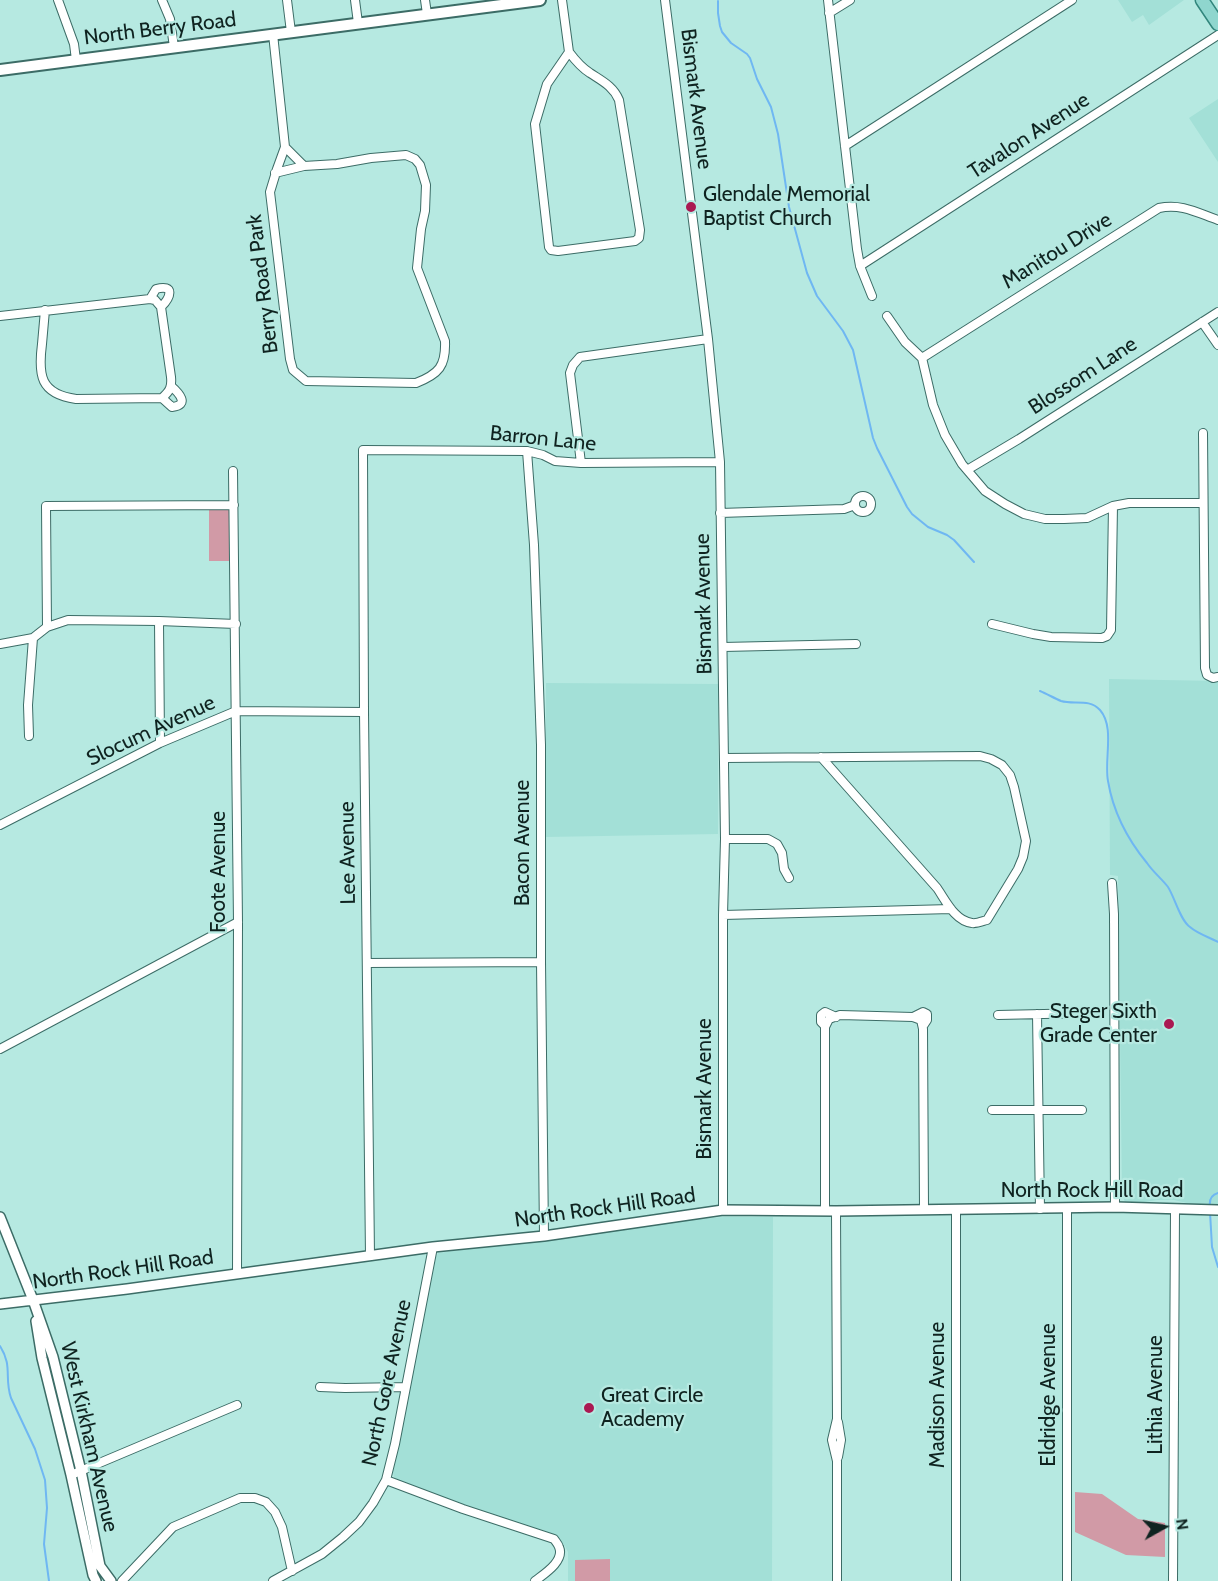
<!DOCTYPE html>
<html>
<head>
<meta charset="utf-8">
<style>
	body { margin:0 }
	#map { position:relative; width:1218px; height:1581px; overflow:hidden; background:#b6e9e1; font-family:Cabin,sans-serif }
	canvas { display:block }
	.north { position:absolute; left:1134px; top:1497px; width:60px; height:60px; -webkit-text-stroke:4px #b6e9e1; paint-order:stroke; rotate:82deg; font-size:16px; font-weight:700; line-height:24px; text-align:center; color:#0f2320 }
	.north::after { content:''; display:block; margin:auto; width:21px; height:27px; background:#0f2320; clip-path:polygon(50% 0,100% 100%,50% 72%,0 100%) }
</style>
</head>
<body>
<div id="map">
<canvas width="1218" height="1581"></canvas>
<div class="north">N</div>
</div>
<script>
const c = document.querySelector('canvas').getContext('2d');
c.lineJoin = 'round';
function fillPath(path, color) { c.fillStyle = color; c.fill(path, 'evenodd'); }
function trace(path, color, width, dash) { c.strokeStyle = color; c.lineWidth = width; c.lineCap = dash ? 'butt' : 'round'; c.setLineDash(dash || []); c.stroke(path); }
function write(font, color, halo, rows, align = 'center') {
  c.font = font + ' Cabin,sans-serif'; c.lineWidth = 4.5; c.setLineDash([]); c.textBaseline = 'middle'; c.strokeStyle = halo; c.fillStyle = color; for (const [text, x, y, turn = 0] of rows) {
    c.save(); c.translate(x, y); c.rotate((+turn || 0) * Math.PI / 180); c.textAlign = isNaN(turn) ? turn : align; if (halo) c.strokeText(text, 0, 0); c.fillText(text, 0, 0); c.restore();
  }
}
const built = new Path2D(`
	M 1118,0 L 1184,0 L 1149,25 L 1143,15 L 1132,22 Z
	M 1218,99 L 1218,162 L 1189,118 Z
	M 1109,679 L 1218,681 L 1218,1205 L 1195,1205 L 1174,1200 L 1157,1200 L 1132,1204 L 1125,1202 L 1122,1195 L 1118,876 L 1110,875 Z
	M 546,683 L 718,684 L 718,834 L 546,837 Z
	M 725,1217 L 773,1217 L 772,1581 L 568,1581 L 568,1552 L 565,1546 L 558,1537 L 472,1509 L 397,1480 L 394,1477 L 393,1472 L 436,1257 L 438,1253 L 698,1219 Z`);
const green = new Path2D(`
	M 209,510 L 229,510 L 229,561 L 209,561 Z
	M 1075,1492 L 1102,1494 L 1138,1519 L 1165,1523 L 1165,1557 L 1126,1555 L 1075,1532 Z
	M 610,1559 L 610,1581 L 575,1581 L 575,1560 Z`);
const stream = new Path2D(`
	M 718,1 L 718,13 L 720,26 L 722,32 L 731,43 L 747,54 L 750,58 L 757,79 L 771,107 L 778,134 L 789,207 L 807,273 L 817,296 L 843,331 L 853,350 L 873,438 L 877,448 L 907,507 L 912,514 L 928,527 L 947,535 L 954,540 L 974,562
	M 1040,691 C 1047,694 1054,698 1061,701 C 1074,705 1089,698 1100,710 C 1115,727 1104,759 1108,781 C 1113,811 1128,840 1147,863 C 1153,872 1162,879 1168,887 C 1175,898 1180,920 1190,927 C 1198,934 1209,937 1218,942
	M 1210,1207 C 1209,1200 1211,1195 1218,1193
	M 1210,1212 L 1212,1247 L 1218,1267
	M 0,1346 C 13,1366 4,1378 11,1398 L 35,1449 L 45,1480 L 47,1508 L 44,1544 L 49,1581`);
const minor = new Path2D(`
	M 58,0 L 74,44 L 76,60
	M 162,0 L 170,19 L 174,47
	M 287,0 L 291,32
	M 355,0 L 358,23
	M 425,0 L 427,14
	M 562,0 L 569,52
	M 665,0 L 708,339 L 720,462 L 725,839 L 723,915 L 723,1210
	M 828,0 L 857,249 L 860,266 L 872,296
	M 829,13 L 850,0
	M 273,34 L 285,147
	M 569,52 C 575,60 582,68 590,73 C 602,81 613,86 619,100 L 640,230 L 639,238 L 635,241 L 558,251 L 551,250 L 549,247 L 535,124 L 547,84 Z
	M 845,146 L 1072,0
	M 285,147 L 304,166 L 337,164 L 371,158 L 406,155 L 415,159 L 420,165 L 426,185 L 425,211 L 421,229 L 417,268 L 445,341 C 446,366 439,374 416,383 L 306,381 L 293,370 L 290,359 L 270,192 L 277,169 Z
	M 275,173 L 304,166
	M 860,266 L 1218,35
	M 150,299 L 156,289 C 175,284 171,297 161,307
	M 0,316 L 150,299 L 155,300 L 161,307 L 171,377 C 172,387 170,391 162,398 L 76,399 C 40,394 38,375 42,344 C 43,333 44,322 45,310
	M 887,316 L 905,342 L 922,358 L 933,405 L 945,435 L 962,464 L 985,491 L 1005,504 L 1024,514 L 1045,519 L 1064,519 L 1087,518 L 1113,506 L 1129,503 L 1203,503
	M 1202,322 L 1218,345
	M 922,358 L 1159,208 C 1181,203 1198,213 1218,220
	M 162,398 L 172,407 C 190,405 179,393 171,386
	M 1203,433 L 1205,668 L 1207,675 L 1213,678 L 1218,677
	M 527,451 L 534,545 L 541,745 L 541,962 L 544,1236
	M 581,463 L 570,373 L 573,365 L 580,357 L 708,339
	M 967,470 L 1019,439 L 1218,312
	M 233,471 L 238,922 L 237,1273
	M855 504a8 8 0 1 1 16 0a8 8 0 1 1-16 0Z
	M 720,513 L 844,509 L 855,505
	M 159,621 L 160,743
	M 992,624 L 1033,634 L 1051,637 L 1102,638 L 1107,636 L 1111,630 L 1113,506
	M 47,627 L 46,506 L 234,505
	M 0,644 L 33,638 L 47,627 L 68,620 L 159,621 L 236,624
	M 723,647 L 856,644
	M 29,736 L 28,705 L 33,638
	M 724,758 L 980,756 L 991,759 L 1002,765 L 1010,775 L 1014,787 L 1026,841 L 1023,857 L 1018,869 L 987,920 C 983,921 976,924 972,923 C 955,921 946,901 937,888 L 821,757
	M 0,825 L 160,743 L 236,711 L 364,712
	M 725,839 L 768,839 L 777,844 L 782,853 L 784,869 L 789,878
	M 1112,883 L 1114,914 L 1115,1207
	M 723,915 L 951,909
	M 367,963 L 541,962
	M 1037,1014 L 1040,1209
	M 998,1015 L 1089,1013
	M 913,1017 L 923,1012 L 927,1014 L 927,1020 L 923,1026
	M 825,1026 L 821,1022 L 821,1015 L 825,1012 L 836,1017
	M 0,1049 L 238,922
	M 992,1110 L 1082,1110
	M 825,1210 L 825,1027 L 829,1019 L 840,1015 L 913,1017 L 921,1020 L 923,1029 L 924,1209
	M 836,1211 L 837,1419 L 832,1440 L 837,1461 L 837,1581
	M 370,1256 L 364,712 L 363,450 L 527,451 L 543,455 L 555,461 L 581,463 L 720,462
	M 320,1387 L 345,1388 L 405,1387
	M 838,1457 L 841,1440 L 838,1422
	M 71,1475 L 237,1405
	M 386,1480 L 463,1509 L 554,1539 C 556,1542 558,1544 559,1547 C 565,1561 544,1574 535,1581
	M 122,1581 L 173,1527 L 240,1498 L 255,1498 L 266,1502 L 275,1512 L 282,1527 L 292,1571
	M 273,1581 L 322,1554 L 343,1537 L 359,1522 L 373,1503 L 386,1480 L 395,1444 L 433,1247
	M 956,1581 L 956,1210
	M 1067,1581 L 1067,1209
	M 1173,1581 L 1175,1209`);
const tertiary = new Path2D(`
	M 0,1217 L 33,1300 L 53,1357 L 81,1471 L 100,1566 L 111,1581
	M 0,1304 L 127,1289 L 433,1247 L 544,1236 L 723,1210 L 836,1211 L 1115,1207 L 1218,1210
	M 36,1321 L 42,1358 L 71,1475 L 93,1575 L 96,1581`);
const secondary = new Path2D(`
	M 0,70 L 540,0`);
const primary = new Path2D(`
	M 1202,0 L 1218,24`);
const markers = [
	[691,207,6,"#aa1952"],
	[1169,1024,6,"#aa1952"],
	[589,1408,6,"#aa1952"]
];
const streetNames = [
	["North Berry Road",160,29,-7],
	["Bismark Avenue",696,99,83],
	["Tavalon Avenue",1029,136,-33],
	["Manitou Drive",1057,251,-32],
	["Berry Road Park",263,284,-97],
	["Blossom Lane",1083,376,-33],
	["Barron Lane",543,439,6],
	["Bismark Avenue",704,604,-91],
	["Slocum Avenue",151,731,-25],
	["Bacon Avenue",523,843,-90],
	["Lee Avenue",348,853,-91],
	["Foote Avenue",219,872,-90],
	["Bismark Avenue",705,1089,-90],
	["North Rock Hill Road",1092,1191],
	["North Rock Hill Road",605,1208,-8],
	["North Rock Hill Road",123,1270,-8],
	["North Gore Avenue",387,1383,-78],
	["Madison Avenue",938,1395,-90],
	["Eldridge Avenue",1049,1395,-90],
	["Lithia Avenue",1156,1395,-90],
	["West Kirkham Avenue",89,1437,77]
];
const poiNames = [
	["Glendale Memorial",703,195],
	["Baptist Church",703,219],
	["Steger Sixth",1157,1012,"right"],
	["Grade Center",1157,1036,"right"],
	["Great Circle",601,1396],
	["Academy",601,1420]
];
fillPath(built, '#a3e0d7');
fillPath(green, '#d19aa6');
trace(stream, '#6fb7f2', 2);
trace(minor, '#3c6c66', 10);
trace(tertiary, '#3c6c66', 12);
trace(secondary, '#3c6c66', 14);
trace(primary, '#31867c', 15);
trace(minor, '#fff', 8);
trace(tertiary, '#fff', 9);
trace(secondary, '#fff', 10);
trace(primary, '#8fd6ce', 12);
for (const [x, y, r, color] of markers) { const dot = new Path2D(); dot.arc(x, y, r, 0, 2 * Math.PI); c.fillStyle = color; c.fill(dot); trace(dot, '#b6e9e1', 2); }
write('21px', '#0f2320', '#b6e9e1', streetNames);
write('21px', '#0f2320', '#b6e9e1', poiNames, 'left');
</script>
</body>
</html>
